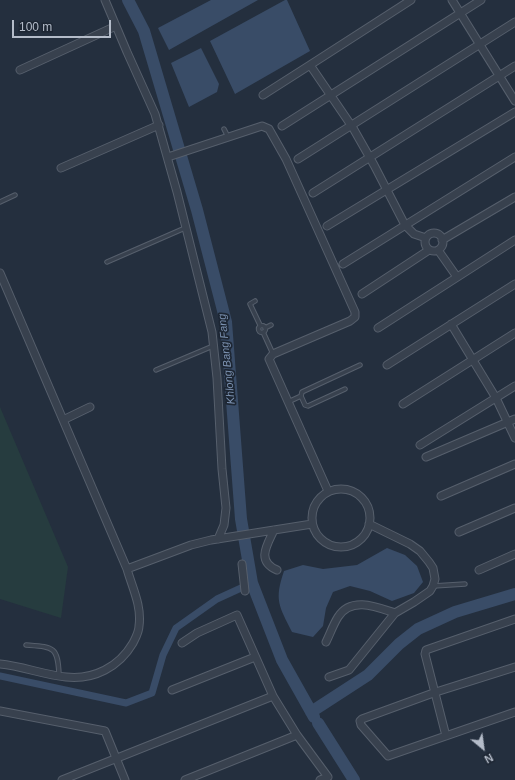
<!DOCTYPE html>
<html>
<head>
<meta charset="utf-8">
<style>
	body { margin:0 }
	#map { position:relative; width:515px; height:780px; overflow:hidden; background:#242f3e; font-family:Helvetica,sans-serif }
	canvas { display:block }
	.north { position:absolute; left:463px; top:728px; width:40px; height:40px; -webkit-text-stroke:3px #1d2633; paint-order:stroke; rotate:151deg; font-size:11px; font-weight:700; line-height:16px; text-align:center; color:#b4bcc9 }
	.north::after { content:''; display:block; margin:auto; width:14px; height:18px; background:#b4bcc9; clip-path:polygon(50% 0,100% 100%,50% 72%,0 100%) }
	.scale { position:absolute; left:12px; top:20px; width:99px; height:18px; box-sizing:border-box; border:2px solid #b4bcc9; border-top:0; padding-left:5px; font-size:12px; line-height:14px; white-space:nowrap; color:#b4bcc9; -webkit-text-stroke:3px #1d2633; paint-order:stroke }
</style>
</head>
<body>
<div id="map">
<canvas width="515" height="780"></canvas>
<div class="north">N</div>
<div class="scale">100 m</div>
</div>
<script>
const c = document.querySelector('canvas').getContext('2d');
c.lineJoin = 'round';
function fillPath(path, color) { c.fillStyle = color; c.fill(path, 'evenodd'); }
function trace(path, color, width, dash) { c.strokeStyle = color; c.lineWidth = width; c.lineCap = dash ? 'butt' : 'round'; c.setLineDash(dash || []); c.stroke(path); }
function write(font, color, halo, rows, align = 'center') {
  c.font = font + ' Helvetica,sans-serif'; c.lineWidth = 3.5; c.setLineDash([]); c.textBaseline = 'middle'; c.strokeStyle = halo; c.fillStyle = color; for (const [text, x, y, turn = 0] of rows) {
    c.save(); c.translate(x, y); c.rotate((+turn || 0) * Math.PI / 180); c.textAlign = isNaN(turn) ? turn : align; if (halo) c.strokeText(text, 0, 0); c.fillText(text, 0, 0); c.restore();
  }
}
const green = new Path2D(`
	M 0,407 L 68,567 L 61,618 L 0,599 Z`);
const water = new Path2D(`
	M 211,0 L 258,0 L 169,50 L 158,28 Z
	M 285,0 L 287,0 L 310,51 L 235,94 L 210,41 Z
	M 201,48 L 219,84 L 217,92 L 189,107 L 171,63 Z
	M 387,548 L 405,555 L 417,566 L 423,582 L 414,593 L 392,601 L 370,591 L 350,586 L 333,592 L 326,608 L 323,626 L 313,637 L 292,632 C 279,606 274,600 284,571 L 303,565 L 323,569 L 357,565 Z`);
const canal = new Path2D(`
	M 0,676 L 126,703 L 152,693 L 163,655 L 176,628 L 217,599 L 252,583`);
const river = new Path2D(`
	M 128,0 L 144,31 L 197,210 L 226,322 L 241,519 L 252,583 L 282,660 L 314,717
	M 311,712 L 368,675 L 399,644 L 418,629 L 455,612 L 515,594
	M 318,723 L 354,780`);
const lane = new Path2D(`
	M 224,129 L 228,137
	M 0,202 L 15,195
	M 107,262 L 185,228
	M 255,301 L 250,304 L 260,325
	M258.5 329a3.5 3.5 0 1 1 7 0a3.5 3.5 0 1 1-7 0Z
	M 265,328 L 271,325
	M 263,332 L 273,354
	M 156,370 L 213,346
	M 301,396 L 305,405 L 308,406 L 345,389
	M 288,402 L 301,396 L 302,392 L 360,365
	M 433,586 L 465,584
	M 26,645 C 53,647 58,646 59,675`);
const street = new Path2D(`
	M 105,0 L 127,52 L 155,114 L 177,192 L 212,332 L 217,378 L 222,469 L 226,508 L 224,525 L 218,539
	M 411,0 L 310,65 L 353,128 L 374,165 L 405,225 L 414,234 L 426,238
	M 452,0 L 515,101
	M 20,70 L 116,26
	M 263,95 L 310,65
	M 282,126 L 481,0
	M 168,157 L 262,126 L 269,129 L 286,159 L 355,312 L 355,317 L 350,321 L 273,354 L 269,359 L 328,491
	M 298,159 L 515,22
	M 61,168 L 159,125
	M 313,193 L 515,66
	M 327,226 L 515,112
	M425 242a9 9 0 1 1 18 0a9 9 0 1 1-18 0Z
	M 442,240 L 515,197
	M 438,250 L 457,277
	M 343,264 L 515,157
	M 0,273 L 127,569 C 132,587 142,606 139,626 C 139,632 136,637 133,643 C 119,667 94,680 66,677 C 44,675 22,666 0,664
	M 362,294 L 429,250
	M 451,324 L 496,398 L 515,438
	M 378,328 L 515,240
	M 387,365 L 515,284
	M 403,404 L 515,333
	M 63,420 L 90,407
	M 420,445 L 515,386
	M 426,457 L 515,419
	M312 518a29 29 0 1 1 58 0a29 29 0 1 1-58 0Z
	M 441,496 L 515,464
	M 274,530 C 267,545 256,561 277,570
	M 459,532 L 515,508
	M 242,564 L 245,591
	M 127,569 L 191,545 L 211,540 L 312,524
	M 479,570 L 515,554
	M 326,642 C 330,634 333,625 338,617 C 351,596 377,607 395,613
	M 182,643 L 197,633 L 237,615 L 273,696 L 297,735 L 328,777 L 320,780
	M 515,667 L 436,692 L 362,719 L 360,721 L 361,725 L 388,756 L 515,712
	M 329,677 L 349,670 L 395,613 L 414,602 L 430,591 L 433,586 L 435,579 L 433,568 L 429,562 L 420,551 L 410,544 L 369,524
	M 172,690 L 255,657
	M 0,711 L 105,731 L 125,780
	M 446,736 L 425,654 L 426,650 L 515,619
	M 62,780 L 273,696
	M 185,780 L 297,735`);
const waterNames = [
	["Khlong Bang Fang",227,359,-96]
];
fillPath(green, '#263c3f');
fillPath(water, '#394c67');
trace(canal, '#394c67', 7);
trace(river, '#394c67', 12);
trace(lane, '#565f6c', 5.5);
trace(street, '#565f6c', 9);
trace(lane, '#38414e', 3.5);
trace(street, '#38414e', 7);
write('italic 11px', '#7c92b1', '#1d2633', waterNames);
</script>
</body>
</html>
